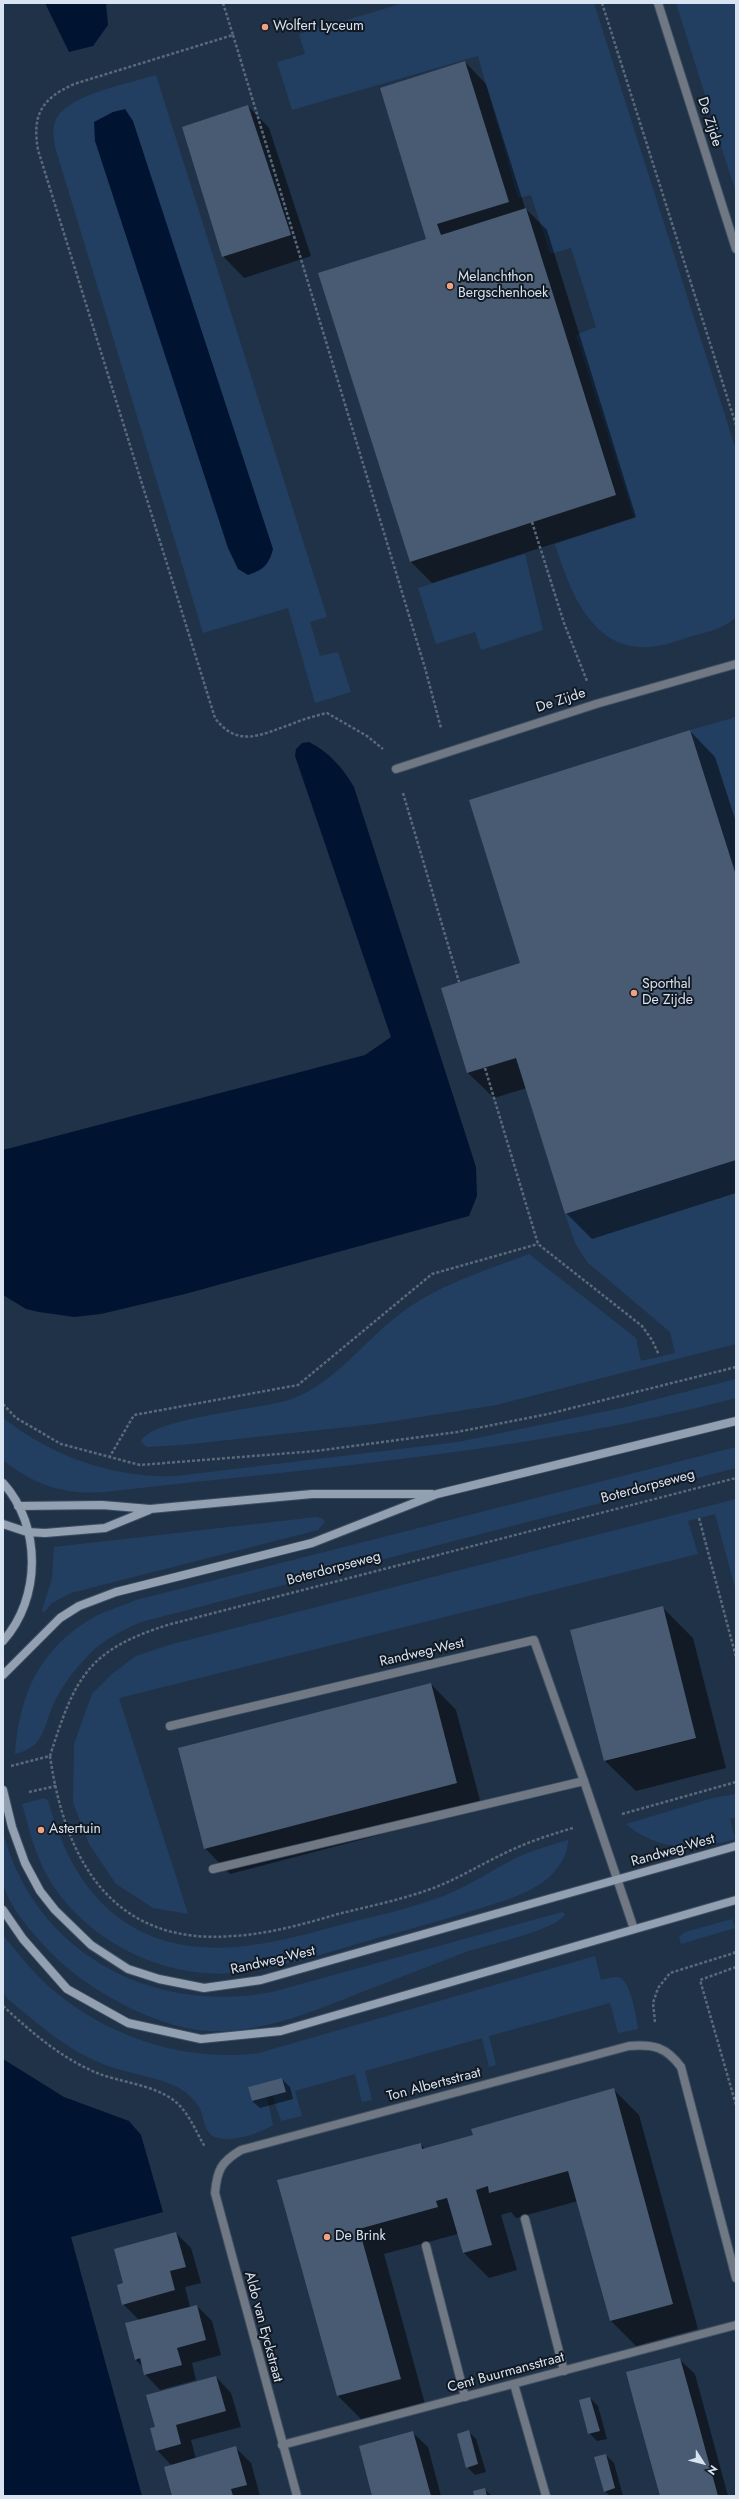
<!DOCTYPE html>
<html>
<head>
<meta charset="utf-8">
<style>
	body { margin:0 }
	#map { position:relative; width:739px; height:2499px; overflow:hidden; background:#203247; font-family:Jost,sans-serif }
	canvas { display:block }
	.frame { position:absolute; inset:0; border:4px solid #d9e4f2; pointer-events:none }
	.north { position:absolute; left:683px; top:2443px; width:40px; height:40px; -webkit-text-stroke:3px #111923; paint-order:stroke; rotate:126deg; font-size:11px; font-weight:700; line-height:16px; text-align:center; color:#d9e4f2 }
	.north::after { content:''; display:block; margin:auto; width:14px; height:18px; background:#d9e4f2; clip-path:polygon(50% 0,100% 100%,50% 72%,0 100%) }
</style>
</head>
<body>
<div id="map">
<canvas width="739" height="2499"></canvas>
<div class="frame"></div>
<div class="north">N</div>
</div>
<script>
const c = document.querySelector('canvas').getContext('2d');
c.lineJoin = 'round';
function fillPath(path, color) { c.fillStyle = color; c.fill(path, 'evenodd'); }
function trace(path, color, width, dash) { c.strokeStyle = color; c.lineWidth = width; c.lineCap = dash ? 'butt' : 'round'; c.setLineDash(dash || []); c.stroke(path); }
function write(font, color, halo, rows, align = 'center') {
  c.font = font + ' Jost,sans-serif'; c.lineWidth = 4; c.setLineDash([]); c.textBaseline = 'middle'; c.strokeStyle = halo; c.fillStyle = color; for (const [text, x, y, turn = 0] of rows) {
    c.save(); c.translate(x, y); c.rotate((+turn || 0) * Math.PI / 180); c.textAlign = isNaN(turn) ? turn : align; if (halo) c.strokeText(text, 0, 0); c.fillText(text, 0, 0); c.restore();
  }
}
const green = new Path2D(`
	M 404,3 L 594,3 L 736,450 L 736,617 C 723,630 702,633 686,638 C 674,642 662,646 650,647 C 592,652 569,589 555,544 L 634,518 L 576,335 L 596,327 L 571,248 L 550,254 L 531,195 L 518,198 L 478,56 L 292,110 L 277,62 L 305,54 L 299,34 Z
	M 676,3 L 736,3 L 736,193 Z
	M 156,75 L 327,617 L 310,622 L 320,656 L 338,652 L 351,692 L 315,703 L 288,608 L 203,633 L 55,147 C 54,139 52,130 55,122 C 64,95 131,83 156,75 Z
	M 525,554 L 543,630 L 481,650 L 475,632 L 436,644 L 418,588 Z
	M 736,717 L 736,875 L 690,730 Z
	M 736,1160 L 736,1344 L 496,1405 L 375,1424 L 182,1445 L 147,1447 L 141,1442 C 148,1418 265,1409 292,1399 C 339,1381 367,1336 408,1308 C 444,1283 487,1270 529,1254 L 636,1338 L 641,1361 L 675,1353 L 670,1332 L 587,1262 L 575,1243 L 565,1214 Z
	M 736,1379 L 736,1398 C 530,1452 316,1468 105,1492 C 64,1495 36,1486 3,1460 L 3,1418 C 54,1457 111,1478 176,1476 L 458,1442 L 622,1408 Z
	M 736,1447 L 736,1468 L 141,1622 C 118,1632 99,1642 83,1661 C 71,1674 59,1691 52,1707 C 43,1731 43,1747 15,1754 C 19,1694 40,1648 94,1617 C 107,1610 122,1606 136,1600 Z
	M 736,1499 L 736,1591 L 715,1514 L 688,1521 L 698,1554 L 119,1698 L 188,1914 L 153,1908 L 116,1884 L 89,1844 L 73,1803 L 74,1744 L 92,1694 L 112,1674 L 136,1656 L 169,1645 Z
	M 316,1517 L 323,1519 L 325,1522 L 318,1530 L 71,1593 L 52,1603 L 44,1612 L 42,1611 L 52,1578 L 54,1547 Z
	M 736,1794 L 736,1817 L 730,1819 L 735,1839 C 697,1851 657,1851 626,1824 L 713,1798 Z
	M 44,1798 L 48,1800 C 76,1905 141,1961 253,1945 C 282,1941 311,1933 340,1925 C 372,1917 404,1910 435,1899 C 465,1889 490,1871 518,1857 C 534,1850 551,1845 568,1840 C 568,1856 556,1873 543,1882 C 525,1895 503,1901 481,1908 C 450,1918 419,1927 388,1935 C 337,1949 286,1968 234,1973 C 155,1980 67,1931 38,1856 C 31,1839 27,1821 22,1804 Z
	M 3,1832 C 35,1954 153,2015 272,1992 L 562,1912 L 565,1914 C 558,1930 486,1945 466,1952 C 431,1965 397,1979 362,1992 C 314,2011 263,2033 211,2031 C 165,2030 103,1998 69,1969 C 48,1952 6,1908 3,1881 C 1,1865 3,1848 3,1832 Z
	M 732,1919 L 735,1928 L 681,1944 L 679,1937 L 685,1932 Z
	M 3,1935 C 17,1952 31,1970 47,1985 C 104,2036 184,2063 259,2053 L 595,1956 L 601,1980 C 606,1979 612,1977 617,1977 C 631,1978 636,2017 638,2029 L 618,2033 L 610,2003 L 489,2036 L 496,2065 L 489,2067 L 482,2038 L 365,2071 L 372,2100 L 362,2102 L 355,2074 L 295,2091 L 302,2116 L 281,2121 L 272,2095 L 286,2092 L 282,2078 L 248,2087 L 252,2101 L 267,2097 L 273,2125 C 261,2133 233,2142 218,2138 C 204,2135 205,2120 200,2109 C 197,2102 190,2096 184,2091 C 163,2077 127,2074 103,2064 C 67,2050 38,2024 8,1999 L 3,1993 Z`);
const water = new Path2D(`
	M 45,3 L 106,3 L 108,25 L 93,46 L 69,52 Z
	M 125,109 L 133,121 L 273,549 C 269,565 263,570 248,575 L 238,569 L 228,548 L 95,141 L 94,122 L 113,112 Z
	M 309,742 C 330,753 342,767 354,787 L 476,1167 L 477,1196 L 469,1216 L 185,1294 L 101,1314 L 74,1317 L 39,1312 L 26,1309 L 3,1295 L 3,1150 L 365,1055 L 391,1037 L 295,756 L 296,749 L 302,743 Z
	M 3,2059 L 64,2097 L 129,2121 L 141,2135 L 163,2212 L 71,2237 L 142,2496 L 3,2496 Z`);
const shadow = new Path2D(`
	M 465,62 L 486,84 L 525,208 L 547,230 L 636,517 L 432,583 L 411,562 L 428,240 Z
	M 248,106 L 269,128 L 311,256 L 244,278 L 223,256 Z
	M 690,731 L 715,757 L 736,822 L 736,1193 L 592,1239 L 566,1213 L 527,1088 L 494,1098 L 468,1073 L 442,989 L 521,964 Z
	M 662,1607 L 693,1638 L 726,1768 L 636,1791 L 605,1761 L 571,1630 Z
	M 431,1684 L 456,1710 L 482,1808 L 230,1874 L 205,1848 Z
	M 282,2079 L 290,2087 L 293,2099 L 260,2108 L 252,2101 Z
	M 613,2089 L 639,2115 L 698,2329 L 636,2346 L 611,2321 L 578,2201 L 516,2218 L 511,2212 L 501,2215 L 517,2270 L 489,2278 L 463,2252 L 458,2234 L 384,2254 L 425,2404 L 363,2421 L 338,2396 L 279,2181 L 421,2144 L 425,2149 L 474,2136 Z
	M 176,2233 L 191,2248 L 201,2283 L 185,2287 L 190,2307 L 197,2306 L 212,2321 L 221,2355 L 192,2363 L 196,2380 L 160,2390 L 145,2374 L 143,2367 L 136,2360 L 140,2321 L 123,2304 L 125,2284 Z
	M 679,2359 L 695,2374 L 728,2496 L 661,2496 Z
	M 216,2377 L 231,2393 L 241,2427 L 191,2440 L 196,2459 L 236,2448 L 251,2463 L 260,2496 L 173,2496 L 172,2466 L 157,2450 L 156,2427 Z
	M 590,2398 L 598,2406 L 607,2439 L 597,2441 L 589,2433 Z
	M 468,2431 L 476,2439 L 486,2472 L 475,2475 L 467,2467 Z
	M 412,2432 L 428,2447 L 441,2496 L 374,2496 Z
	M 606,2455 L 614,2463 L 623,2496 L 610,2496 L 605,2491 Z
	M 484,2489 L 492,2496 L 475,2496 Z`);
const building = new Path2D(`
	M 465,61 L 509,202 L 437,224 L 441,235 L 526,208 L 616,495 L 410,562 L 318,273 L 426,239 L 380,88 Z
	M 248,105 L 291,235 L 222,257 L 182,127 Z
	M 690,730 L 736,875 L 736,1160 L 565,1214 L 516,1058 L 467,1073 L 441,988 L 520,963 L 469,800 Z
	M 663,1606 L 696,1738 L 604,1761 L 570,1630 Z
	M 431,1683 L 457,1783 L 204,1849 L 178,1748 Z
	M 282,2078 L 286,2092 L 252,2101 L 248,2087 Z
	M 614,2088 L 673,2304 L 610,2321 L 568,2171 L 489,2193 L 488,2186 L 476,2190 L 492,2245 L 463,2253 L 447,2198 L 436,2201 L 438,2207 L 359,2229 L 401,2379 L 337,2396 L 277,2180 L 421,2143 L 422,2149 L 473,2135 L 471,2129 Z
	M 176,2232 L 186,2267 L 170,2271 L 175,2290 L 122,2305 L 117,2285 L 123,2283 L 114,2249 Z
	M 197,2305 L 206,2340 L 177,2348 L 182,2365 L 144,2375 L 140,2358 L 135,2360 L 125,2323 Z
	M 680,2358 L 696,2415 L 718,2496 L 660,2496 L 634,2402 L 626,2372 Z
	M 216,2376 L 226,2411 L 176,2425 L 181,2444 L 156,2451 L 150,2428 L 155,2427 L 146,2395 Z
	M 590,2397 L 600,2431 L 588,2434 L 579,2400 Z
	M 469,2430 L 478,2464 L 466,2468 L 457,2434 Z
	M 413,2431 L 431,2496 L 372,2496 L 359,2446 Z
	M 236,2446 L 247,2485 L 231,2489 L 233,2496 L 172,2496 L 164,2467 Z
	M 606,2454 L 615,2488 L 604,2492 L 594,2457 Z
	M 485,2488 L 487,2496 L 474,2496 L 473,2491 Z`);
const path = new Path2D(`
	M 223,3 L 233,35 L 74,84 C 41,99 32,115 38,150 L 215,718 C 238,749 262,734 292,724 C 303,719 315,716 327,713 L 367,736 L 383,749
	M 602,3 L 736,425
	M 233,35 L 425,668 L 441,728
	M 532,522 L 564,623 L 587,681
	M 403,793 L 459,982
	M 485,1068 L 538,1244 L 642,1326 L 652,1340 L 659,1355
	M 3,1404 L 16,1418 L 61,1444 L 140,1465 L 316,1451 L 457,1432 L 548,1414 L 736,1367
	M 109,1458 L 134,1415 L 298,1385 L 432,1274 L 538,1244
	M 699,1518 L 736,1657
	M 50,1756 C 65,1861 113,1946 233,1936 C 269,1934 304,1924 338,1914 C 370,1906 405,1899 436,1887 C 459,1878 480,1865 503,1854 C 525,1843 549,1835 573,1828
	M 11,1766 L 50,1756 C 75,1677 88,1649 171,1624 L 736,1478
	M 29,1792 L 56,1786
	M 622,1814 L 736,1782
	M 736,1967 L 700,1980 L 736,2105
	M 3,2006 C 31,2032 61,2058 97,2073 C 122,2083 157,2085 177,2103 C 190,2115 196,2132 205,2147
	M 655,2022 L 653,2003 L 658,1988 L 670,1973 L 734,1953 L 736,1949`);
const lane = new Path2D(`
	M 170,1726 L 534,1640 L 584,1781 L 213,1869
	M 525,2219 L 564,2371
	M 426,2246 L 465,2397
	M 514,2384 L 546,2496`);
const street = new Path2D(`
	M 658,3 L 736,249
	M 396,769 L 596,704 L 736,664
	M 584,1781 L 634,1929
	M 282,2445 L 736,2325
	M 297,2496 L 215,2193 C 217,2170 221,2162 241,2150 L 629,2046 C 654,2044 666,2047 681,2067 L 736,2278`);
const secondary = new Path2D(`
	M 3,1483 C 42,1526 41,1599 3,1641
	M 18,1506 L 102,1505 L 150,1509 L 312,1494 L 432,1494
	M 3,1524 L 27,1532 L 45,1533 L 105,1528 L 149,1510
	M 3,1675 L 60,1618 L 79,1606 L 116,1592 L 312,1543 L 437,1494 L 736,1421
	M 3,1790 L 12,1827 L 25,1863 L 40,1891 L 55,1910 L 91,1945 L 128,1969 L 159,1979 L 204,1988 L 261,1980 L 736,1846
	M 3,1910 L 23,1939 L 67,1989 L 128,2023 L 201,2039 L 281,2031 L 736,1900`);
const markers = [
	[265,27,4,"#f1a17d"],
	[450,286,4,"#f1a17d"],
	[634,993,4,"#f1a17d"],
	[41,1830,4,"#f1a17d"],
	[327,2237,4,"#f1a17d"]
];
const poiNames = [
	["Wolfert Lyceum",273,27],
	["Melanchthon",458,278],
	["Bergschenhoek",458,294],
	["Sporthal",642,985],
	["De Zijde",642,1001],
	["Astertuin",49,1830],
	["De Brink",335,2237]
];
const streetNames = [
	["De Zijde",709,122,72],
	["De Zijde",561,701,-18],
	["Boterdorpseweg",648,1487,-15],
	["Boterdorpseweg",334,1569,-15],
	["Randweg-West",422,1653,-13],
	["Randweg-West",673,1851,-16],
	["Randweg-West",273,1961,-13],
	["Ton Albertsstraat",434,2085,-15],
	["Aldo van Eyckstraat",263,2327,75],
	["Cent Buurmansstraat",506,2373,-15]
];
fillPath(green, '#223f62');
fillPath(water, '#001432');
fillPath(shadow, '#0007');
fillPath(building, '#485b73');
trace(lane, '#3e4e62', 10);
trace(street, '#3e4e62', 10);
trace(secondary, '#3e4e62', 10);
trace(path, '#5a697c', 2.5, [3, 2]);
trace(lane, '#6f7883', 8);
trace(street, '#6f7883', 8);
trace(secondary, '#92a0b2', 8);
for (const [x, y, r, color] of markers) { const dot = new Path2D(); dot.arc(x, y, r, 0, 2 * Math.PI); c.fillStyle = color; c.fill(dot); trace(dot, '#111923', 1.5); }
write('14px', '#d9e4f2', '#111923', poiNames, 'left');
write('14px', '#d9e4f2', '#111923', streetNames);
</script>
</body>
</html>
